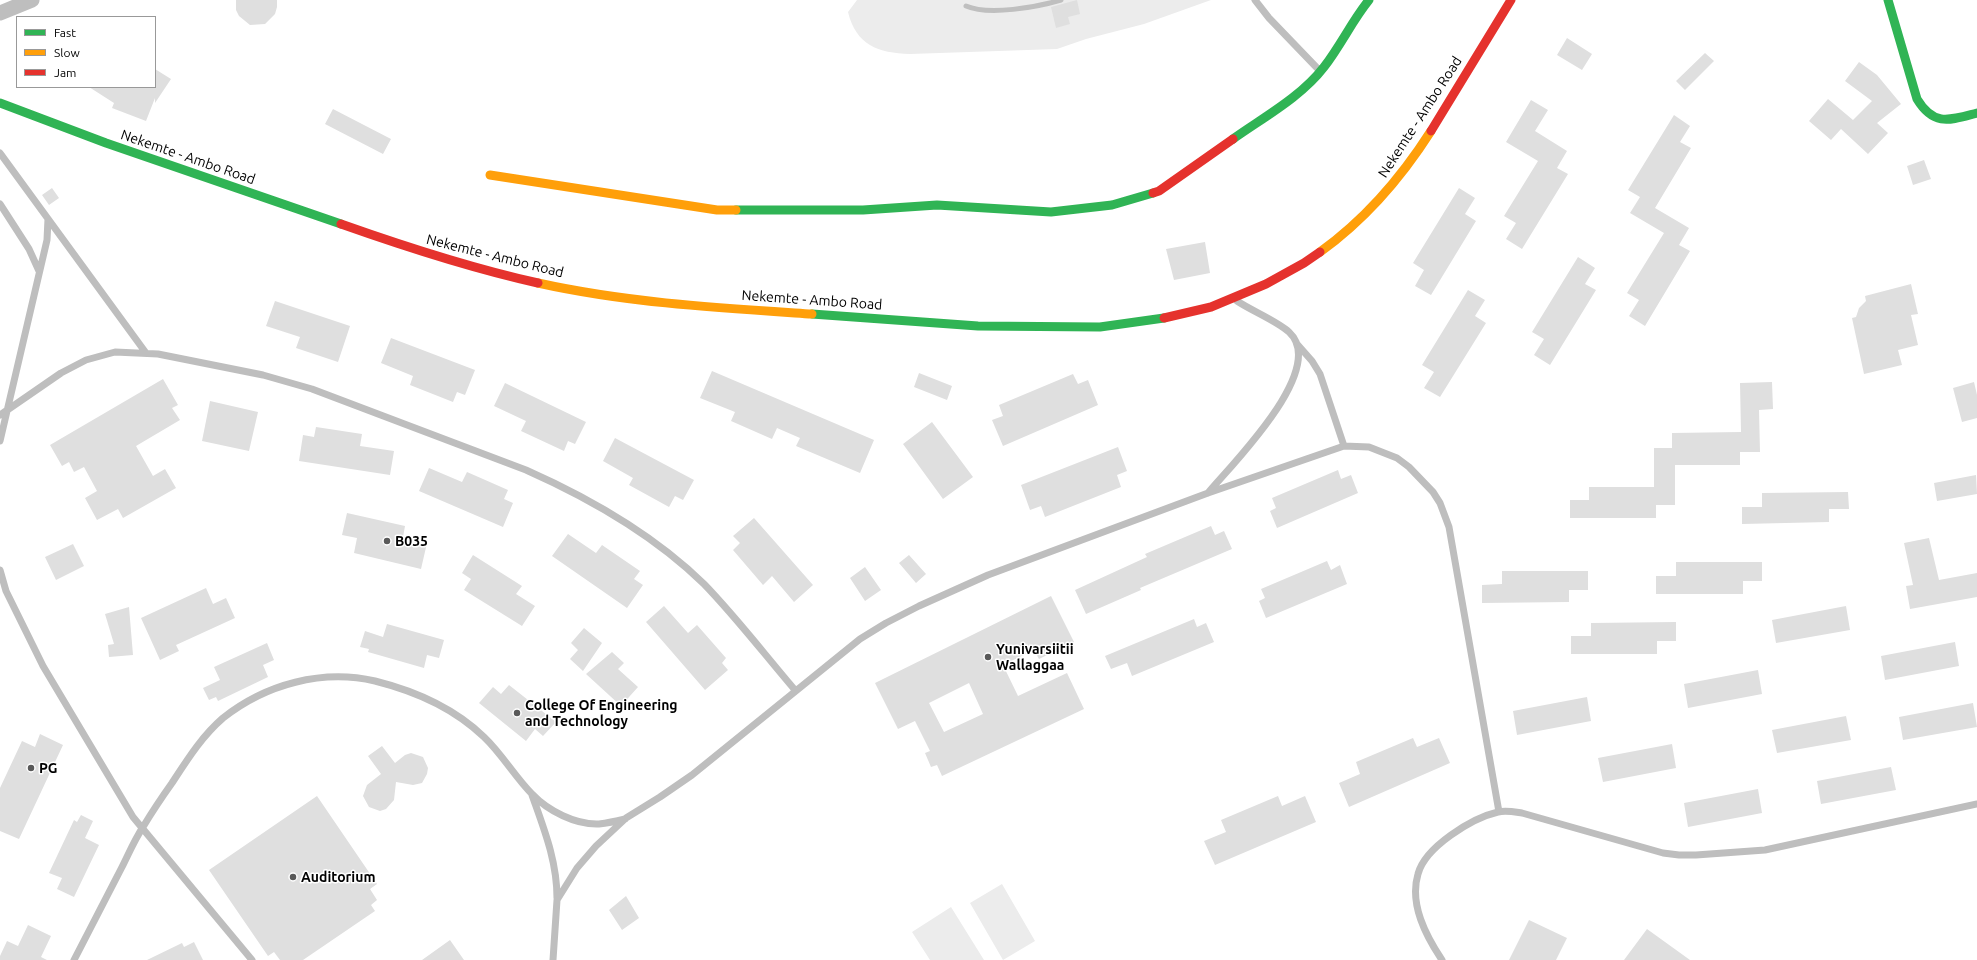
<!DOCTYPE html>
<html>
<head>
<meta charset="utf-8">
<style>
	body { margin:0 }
	#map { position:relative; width:1977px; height:960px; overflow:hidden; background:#fff; font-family:Ubuntu,sans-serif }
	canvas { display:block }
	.legend { position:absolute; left:16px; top:16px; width:140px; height:72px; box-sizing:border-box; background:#fff; border:1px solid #999; margin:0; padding:5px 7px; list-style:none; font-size:12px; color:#000 }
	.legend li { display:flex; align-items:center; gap:8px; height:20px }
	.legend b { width:20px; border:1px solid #999 }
</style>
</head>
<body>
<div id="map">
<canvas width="1977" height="960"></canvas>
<ul class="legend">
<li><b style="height:5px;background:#30b455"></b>Fast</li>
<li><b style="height:5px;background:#ff9f0a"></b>Slow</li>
<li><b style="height:5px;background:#e5322d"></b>Jam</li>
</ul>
</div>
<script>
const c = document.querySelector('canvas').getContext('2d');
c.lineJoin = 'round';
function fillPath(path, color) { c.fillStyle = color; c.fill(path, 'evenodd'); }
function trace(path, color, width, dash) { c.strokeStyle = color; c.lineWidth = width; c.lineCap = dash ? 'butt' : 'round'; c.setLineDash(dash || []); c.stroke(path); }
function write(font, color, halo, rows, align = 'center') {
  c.font = font + ' Ubuntu,sans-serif'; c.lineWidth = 3; c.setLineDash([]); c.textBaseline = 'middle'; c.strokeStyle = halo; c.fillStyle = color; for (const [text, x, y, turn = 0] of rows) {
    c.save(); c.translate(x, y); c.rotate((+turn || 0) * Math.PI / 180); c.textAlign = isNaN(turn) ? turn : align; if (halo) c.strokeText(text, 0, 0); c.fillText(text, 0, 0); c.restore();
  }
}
const green = new Path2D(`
	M 857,0 L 1211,0 L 1144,24 L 1086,39 L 1057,49 L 910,54 C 878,53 856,45 848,12 Z
	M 1002,884 L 1035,941 L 1003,960 L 970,903 Z
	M 951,907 L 984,960 L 930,960 L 912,932 Z`);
const stream = new Path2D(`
	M 966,6 C 989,16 1037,7 1061,0`);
const building = new Path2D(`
	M 236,0 L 277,0 L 277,7 L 275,14 L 265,24 L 250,25 L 239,16 L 236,10 Z
	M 1077,0 L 1080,14 L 1068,17 L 1070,24 L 1056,28 L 1051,7 Z
	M 1567,38 L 1592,54 L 1582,70 L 1557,55 Z
	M 1705,53 L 1714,61 L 1685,90 L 1676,81 Z
	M 1859,62 L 1877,75 L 1901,104 L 1877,123 L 1888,133 L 1868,154 L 1841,129 L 1831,140 L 1809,121 L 1828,99 L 1853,120 L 1872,101 L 1845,81 Z
	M 155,69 L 171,79 L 155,103 L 155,98 L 146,121 L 112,108 L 114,103 L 89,87 L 155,87 Z
	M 1531,100 L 1548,110 L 1535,131 L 1567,151 L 1557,168 L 1568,174 L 1522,249 L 1506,239 L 1516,223 L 1504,216 L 1538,161 L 1506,142 Z
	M 333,109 L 391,139 L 383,154 L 325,124 Z
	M 1674,115 L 1690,126 L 1680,142 L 1691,148 L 1655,208 L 1689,228 L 1679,245 L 1690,251 L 1645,326 L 1629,316 L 1639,300 L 1627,293 L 1664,233 L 1630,213 L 1640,197 L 1628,190 Z
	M 1924,160 L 1931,179 L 1913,185 L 1907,166 Z
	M 52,188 L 59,198 L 49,205 L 42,195 Z
	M 1459,188 L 1475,198 L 1465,214 L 1476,221 L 1431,295 L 1415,286 L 1424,270 L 1413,263 Z
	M 1205,242 L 1210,273 L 1174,280 L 1166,249 Z
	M 1578,257 L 1595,268 L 1585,284 L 1596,290 L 1550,365 L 1534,355 L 1544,339 L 1532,332 Z
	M 1911,284 L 1918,314 L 1911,315 L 1918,345 L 1898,350 L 1902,365 L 1864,374 L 1852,318 L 1856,317 L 1859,308 L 1866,301 L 1865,296 Z
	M 1468,290 L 1485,300 L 1475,316 L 1486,323 L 1440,397 L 1424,388 L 1434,372 L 1422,365 Z
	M 275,301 L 350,326 L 338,362 L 296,348 L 300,337 L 266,326 Z
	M 391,338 L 475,370 L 465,395 L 457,392 L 453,402 L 410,385 L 413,376 L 381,363 Z
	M 712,371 L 874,440 L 860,473 L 796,446 L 800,438 L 777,428 L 772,439 L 731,421 L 735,412 L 700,398 Z
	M 919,373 L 952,386 L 947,400 L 914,387 Z
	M 1073,374 L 1078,384 L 1088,380 L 1098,405 L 1003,446 L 992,420 L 1003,416 L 999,405 Z
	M 163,379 L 178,405 L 172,408 L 180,420 L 136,446 L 153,476 L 165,469 L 176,488 L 123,518 L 118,509 L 97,520 L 85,498 L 97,491 L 84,467 L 74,472 L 69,462 L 62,466 L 50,445 Z
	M 1772,382 L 1773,409 L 1759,410 L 1760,452 L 1740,452 L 1740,465 L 1675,465 L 1675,505 L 1656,505 L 1656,518 L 1570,518 L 1570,500 L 1589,500 L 1589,487 L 1654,487 L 1654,448 L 1672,448 L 1672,433 L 1741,432 L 1740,383 Z
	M 1974,382 L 1977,395 L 1977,418 L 1962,422 L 1953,388 Z
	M 505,383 L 586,422 L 575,444 L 568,441 L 564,451 L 521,431 L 526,421 L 494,406 Z
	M 210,401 L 258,412 L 249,451 L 202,441 Z
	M 932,422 L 973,477 L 943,499 L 903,444 Z
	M 316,427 L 362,434 L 360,446 L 394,451 L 390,475 L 299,461 L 303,435 L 314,437 Z
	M 615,438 L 694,480 L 683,500 L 675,496 L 669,507 L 629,485 L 633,478 L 603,461 Z
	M 1118,447 L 1127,471 L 1117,475 L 1121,487 L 1045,517 L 1041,506 L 1030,510 L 1021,485 Z
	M 429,468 L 462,482 L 467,472 L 508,490 L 504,499 L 513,503 L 503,527 L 419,491 Z
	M 1338,470 L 1341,479 L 1351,475 L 1358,493 L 1277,528 L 1270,511 L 1276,508 L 1272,498 Z
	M 1976,475 L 1977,494 L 1937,501 L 1934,483 Z
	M 1848,492 L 1849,509 L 1829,509 L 1829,522 L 1742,524 L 1742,507 L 1762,507 L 1762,493 Z
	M 347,513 L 405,526 L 403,537 L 427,543 L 421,569 L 354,553 L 357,538 L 342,535 Z
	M 754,518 L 813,585 L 794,602 L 772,576 L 763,585 L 733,550 L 740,543 L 733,536 Z
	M 1211,526 L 1215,535 L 1224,531 L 1232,549 L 1140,588 L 1141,590 L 1086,614 L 1075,590 L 1147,557 L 1145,554 Z
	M 568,534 L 596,553 L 602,545 L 640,571 L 634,579 L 643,585 L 627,608 L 552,556 Z
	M 1929,538 L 1939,580 L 1977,573 L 1977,597 L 1910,609 L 1906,586 L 1913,585 L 1904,543 Z
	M 73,544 L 84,566 L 56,580 L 45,557 Z
	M 473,555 L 522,586 L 516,594 L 535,606 L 522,626 L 464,590 L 471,579 L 462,573 Z
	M 909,555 L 926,574 L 916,583 L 899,563 Z
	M 1327,561 L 1331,570 L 1340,565 L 1347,584 L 1266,618 L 1259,601 L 1265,598 L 1261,589 Z
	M 1676,562 L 1762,562 L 1762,581 L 1743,581 L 1743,594 L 1656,594 L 1656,576 L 1676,576 Z
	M 865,567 L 881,590 L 865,601 L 850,578 Z
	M 1502,571 L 1588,571 L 1588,590 L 1569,590 L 1569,602 L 1482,603 L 1482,585 L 1502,584 Z
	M 206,588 L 213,604 L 226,598 L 235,618 L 176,645 L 179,651 L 160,660 L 141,618 Z
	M 1051,596 L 1074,642 L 1039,659 L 1034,650 L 1003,665 L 1018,696 L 1067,673 L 1084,709 L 942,776 L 937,765 L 931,767 L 925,753 L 930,751 L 915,721 L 898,729 L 875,683 ZM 969,683 L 983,714 L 944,732 L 929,703 Z
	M 664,606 L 688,633 L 697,625 L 726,658 L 722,663 L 728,670 L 705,690 L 646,622 Z
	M 1846,606 L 1850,630 L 1776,643 L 1772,620 Z
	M 129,607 L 133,655 L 109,657 L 108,645 L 114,644 L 105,614 Z
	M 1194,619 L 1197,627 L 1206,623 L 1214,642 L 1132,676 L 1127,663 L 1111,669 L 1105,656 Z
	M 1676,622 L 1676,641 L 1657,641 L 1657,654 L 1571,654 L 1571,636 L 1591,636 L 1591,623 Z
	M 387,624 L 444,640 L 439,658 L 427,655 L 424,668 L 368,652 L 369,649 L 360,647 L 365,631 L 383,637 Z
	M 584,628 L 602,643 L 583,671 L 570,659 L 578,650 L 571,643 Z
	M 1955,642 L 1959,666 L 1885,680 L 1881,656 Z
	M 267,643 L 274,660 L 263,665 L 268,677 L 218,701 L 216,697 L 209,700 L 203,688 L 220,680 L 214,667 Z
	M 612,652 L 624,663 L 618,669 L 638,687 L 621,706 L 586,674 Z
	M 1758,670 L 1762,694 L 1688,708 L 1684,684 Z
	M 509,685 L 556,722 L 543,736 L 535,729 L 526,741 L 479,703 L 493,687 L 501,694 Z
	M 1587,697 L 1591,721 L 1517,735 L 1513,711 Z
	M 1973,703 L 1977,727 L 1903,740 L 1899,717 Z
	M 1846,716 L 1851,740 L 1777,753 L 1772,730 Z
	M 40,734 L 63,745 L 19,839 L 0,831 L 0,788 L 22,741 L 35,747 Z
	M 1413,738 L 1417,747 L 1439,738 L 1450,763 L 1349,807 L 1339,783 L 1360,774 L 1356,762 Z
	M 1672,744 L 1676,768 L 1603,782 L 1598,758 Z
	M 382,746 L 395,763 L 405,755 L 411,753 L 423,757 L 428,768 L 427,774 L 422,783 L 413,785 L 396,782 L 394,800 L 386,809 L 380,811 L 369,807 L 363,796 L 367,785 L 381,774 L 368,756 Z
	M 1891,767 L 1896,790 L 1821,804 L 1817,781 Z
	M 1758,789 L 1762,813 L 1688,827 L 1684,803 Z
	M 317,796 L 377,884 L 370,889 L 377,900 L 371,905 L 375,911 L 303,960 L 280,960 L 274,952 L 268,956 L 209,870 Z
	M 1278,796 L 1282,806 L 1305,796 L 1316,822 L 1215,865 L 1204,841 L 1226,832 L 1221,820 Z
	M 81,815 L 93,821 L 85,838 L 99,845 L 74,897 L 57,889 L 62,878 L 49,873 L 74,820 L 77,822 Z
	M 626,896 L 639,918 L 622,930 L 609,910 Z
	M 1529,920 L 1567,938 L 1556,960 L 1509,960 Z
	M 28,925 L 51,936 L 41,957 L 47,960 L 0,960 L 0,956 L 7,941 L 18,946 Z
	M 1647,929 L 1690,960 L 1624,960 Z
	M 450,940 L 464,960 L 422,960 Z
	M 194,942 L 203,960 L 147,960 L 182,943 L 184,947 Z`);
const lane = new Path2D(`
	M 1255,0 L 1269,18 L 1319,70
	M 0,153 L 146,353
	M 0,204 L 29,249 L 39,271
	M 1297,344 L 1312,361 L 1320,374 L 1344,446
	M 0,415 L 61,373 L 86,360 L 115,352 L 158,354 L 263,375 L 312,389 L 526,470 C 589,498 654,535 704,584 C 736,617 765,655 795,690
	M 0,441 L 47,240 L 48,219
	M 1208,493 C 1231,465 1329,369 1289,332 C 1277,321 1252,311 1237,301
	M 0,570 L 6,591 L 43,666 L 133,817 L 252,960
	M 532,795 C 544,829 557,861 557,898
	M 74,960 C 90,929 106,898 122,867 C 129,853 135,839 143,827 C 152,812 162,797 172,783 C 187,760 202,736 223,718 C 266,684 322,669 375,681 C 415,691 454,708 484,737 C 502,754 515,777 532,794 C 548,811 576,825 599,824 C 608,823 617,821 625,819
	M 553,960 L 557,900 L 577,868 L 596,846 L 626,818 L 660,797 L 692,775 L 860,639 L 886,623 L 919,606 L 988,575 L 1208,493 L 1344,446 L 1369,447 L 1397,458 L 1409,467 L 1433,492 L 1440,503 L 1449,527 L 1499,812
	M 1442,960 C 1426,936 1409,904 1418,874 C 1425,847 1472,818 1498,812 C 1506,810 1515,812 1522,813 L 1663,853 L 1679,855 L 1696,855 L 1765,850 L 1977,804`);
const street = new Path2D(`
	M 0,13 L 32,0`);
const fast = new Path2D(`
	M 1888,0 L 1917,99 C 1934,127 1950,120 1977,113
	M 0,103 L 106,143 L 341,224
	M 1233,139 C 1264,117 1301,97 1324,67 C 1341,45 1352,21 1369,0
	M 736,210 L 863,210 L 937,205 L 1051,212 L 1112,205 L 1153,193
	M 812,314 L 978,326 L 1100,327 L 1164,318`);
const slow = new Path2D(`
	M 490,175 L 717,210 L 736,210
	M 1320,252 C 1366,219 1401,178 1431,131
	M 538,283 C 628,303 720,308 812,314`);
const jam = new Path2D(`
	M 1431,131 L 1511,0
	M 1153,193 L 1159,191 L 1233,139
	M 341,224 C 406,247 470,268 538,283
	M 1164,318 L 1211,307 L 1266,284 L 1304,263 L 1320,252`);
const markers = [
	[387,541,4,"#595959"],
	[988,657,4,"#595959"],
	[517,713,4,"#595959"],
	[31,768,4,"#595959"],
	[293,877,4,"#595959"]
];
const streetNames = [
	["Nekemte - Ambo Road",1420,117,-57],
	["Nekemte - Ambo Road",188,157,19],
	["Nekemte - Ambo Road",495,256,14],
	["Nekemte - Ambo Road",812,300,4]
];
const poiNames = [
	["B035",395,541],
	["Yunivarsiitii",996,649],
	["Wallaggaa",996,665],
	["College Of Engineering",525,705],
	["and Technology",525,721],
	["PG",39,768],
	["Auditorium",301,877]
];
fillPath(green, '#ececec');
trace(stream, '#bfbfbf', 5);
fillPath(building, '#dfdfdf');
trace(lane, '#bebebe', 7);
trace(street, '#bebebe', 15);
trace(fast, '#30b455', 9);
trace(slow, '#ff9f0a', 9);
trace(jam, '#e5322d', 9);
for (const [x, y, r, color] of markers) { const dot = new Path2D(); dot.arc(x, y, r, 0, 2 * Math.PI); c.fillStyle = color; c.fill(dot); trace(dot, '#fff', 1.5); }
write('14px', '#000', '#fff', streetNames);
write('bold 14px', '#000', '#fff', poiNames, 'left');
</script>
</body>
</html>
